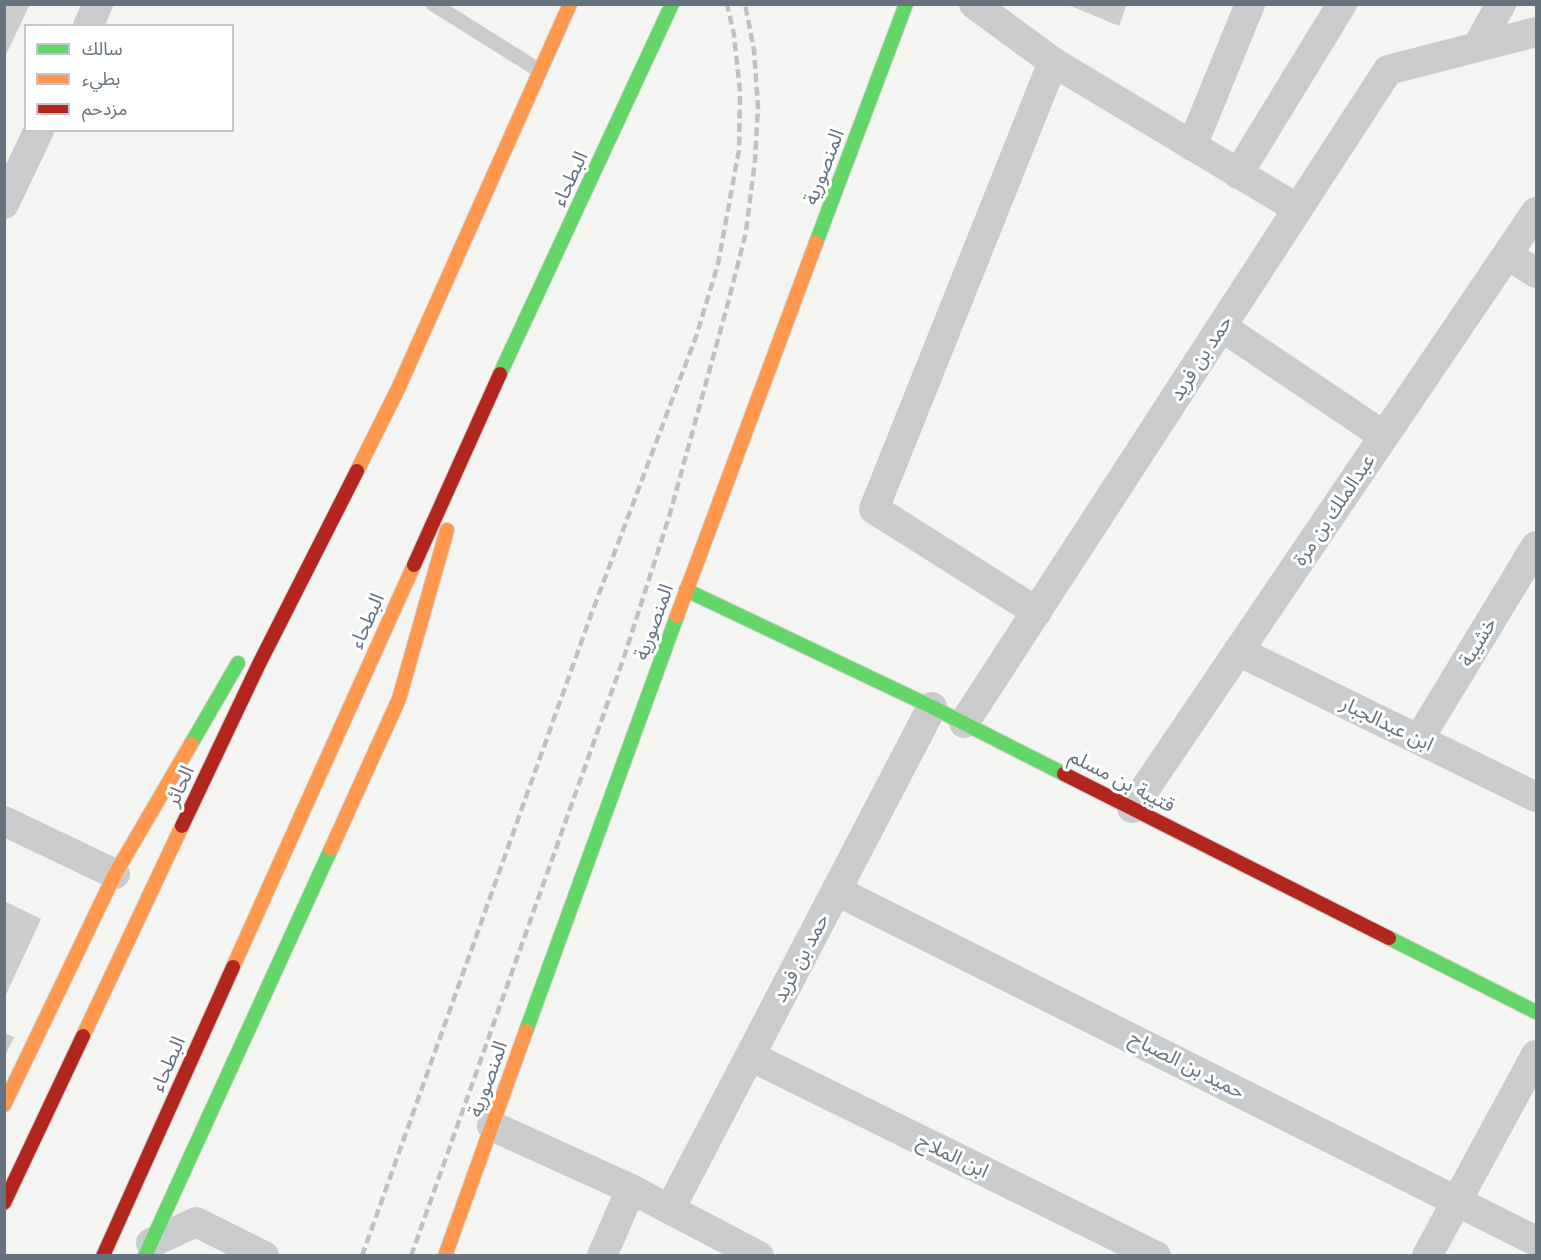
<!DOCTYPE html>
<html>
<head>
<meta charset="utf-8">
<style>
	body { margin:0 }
	#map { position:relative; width:1541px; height:1260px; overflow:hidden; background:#f4f4f2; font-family:"Golos Text","Noto Sans Arabic",sans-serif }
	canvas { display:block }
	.frame { position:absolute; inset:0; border:6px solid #657381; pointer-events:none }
	.legend { position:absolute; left:24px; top:24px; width:210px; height:108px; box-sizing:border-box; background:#fff; border:2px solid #c1c7cd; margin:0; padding:8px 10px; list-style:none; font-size:18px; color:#657381 }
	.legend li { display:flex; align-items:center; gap:12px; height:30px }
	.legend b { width:30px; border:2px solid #c1c7cd }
</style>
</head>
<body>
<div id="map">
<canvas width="1541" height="1260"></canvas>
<div class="frame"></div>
<ul class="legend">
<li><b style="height:8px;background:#63d668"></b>سالك</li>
<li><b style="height:8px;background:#ff974d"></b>بطيء</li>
<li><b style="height:8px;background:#b3261e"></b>مزدحم</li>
</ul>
</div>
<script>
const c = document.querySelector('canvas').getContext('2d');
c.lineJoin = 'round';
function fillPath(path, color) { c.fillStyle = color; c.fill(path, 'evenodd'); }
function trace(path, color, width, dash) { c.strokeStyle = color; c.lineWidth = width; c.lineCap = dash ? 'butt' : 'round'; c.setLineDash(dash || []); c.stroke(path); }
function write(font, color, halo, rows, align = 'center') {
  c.font = font + ' "Golos Text","Noto Sans Arabic",sans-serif'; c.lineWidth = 6; c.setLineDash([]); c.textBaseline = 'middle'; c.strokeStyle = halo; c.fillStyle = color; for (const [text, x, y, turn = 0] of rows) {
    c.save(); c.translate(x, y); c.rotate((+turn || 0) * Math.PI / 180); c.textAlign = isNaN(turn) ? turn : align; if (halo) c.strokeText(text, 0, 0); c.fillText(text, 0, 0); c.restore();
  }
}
const building = new Path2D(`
	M 4,4 L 30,4 L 4,59 Z
	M 1066,4 L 1127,4 L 1119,26 Z
	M 4,901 L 41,919 L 4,999 Z
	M 4,1033 L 14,1037 L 4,1058 Z`);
const lane = new Path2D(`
	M 433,4 L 540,71`);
const street = new Path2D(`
	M 974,4 L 1053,62 L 1298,209
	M 88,26 L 98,4
	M 1477,47 L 1501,4
	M 1192,146 L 1250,4
	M 1238,174 L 1342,4
	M 4,204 L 39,130
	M 1508,255 L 1536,273
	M 1222,327 L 1384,436
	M 1037,612 L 874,509 L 1053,62
	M 1238,651 L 1536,797
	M 964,723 L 1388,70 L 1536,32
	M 1419,739 L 1536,546
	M 1132,808 L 1536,212
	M 4,821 L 115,874
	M 837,891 L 1536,1241
	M 750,1056 L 1156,1256
	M 492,1126 L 631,1189 L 759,1256
	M 670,1209 L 932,707
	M 151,1243 L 196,1222 L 264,1256
	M 602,1256 L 631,1189
	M 1427,1256 L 1536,1055`);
const fast = new Path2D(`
	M 816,243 L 906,4
	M 500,374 L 672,4
	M 686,590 L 932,707 L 1064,774
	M 191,744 L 238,663
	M 1389,938 L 1536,1012
	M 526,1031 L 677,616
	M 145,1256 L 331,849`);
const slow = new Path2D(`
	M 357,471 L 398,389 L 570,4
	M 677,616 L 816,243
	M 331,849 L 399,699 L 447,530
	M 233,967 L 414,565
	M 83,1036 L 182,826
	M 4,1105 L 115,874 L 191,744
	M 445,1256 L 526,1031`);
const jam = new Path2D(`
	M 414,565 L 500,374
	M 1064,774 L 1389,938
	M 182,826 L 259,664 L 357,471
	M 4,1203 L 83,1036
	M 103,1256 L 233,967`);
const rail = new Path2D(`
	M 362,1256 L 591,615 L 697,334 L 718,264 L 739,150 L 740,92 L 734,35 L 727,4
	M 411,1256 L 623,660 L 669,517 L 728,303 L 746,232 L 755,160 L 758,107 L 754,50 L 745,4`);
const streetNames = [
	["المنصورية",824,167,-69],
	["البطحاء",570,179,-65],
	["حمد بن فريد",1201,358,-57],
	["عبدالملك بن مرة",1334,510,-56],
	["البطحاء",367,621,-66],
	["المنصورية",654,622,-70],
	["خشيبة",1478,642,-59],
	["ابن عبدالجبار",1387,724,26],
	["قتيبة بن مسلم",1122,781,27],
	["الحائر",180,786,-65],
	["حمد بن فريد",801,958,-62],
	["البطحاء",168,1064,-66],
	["حميد بن الصباح",1187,1065,27],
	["المنصورية",488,1079,-70],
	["ابن الملاح",953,1156,26]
];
fillPath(building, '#cccdcd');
trace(fast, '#d0d0d0', 16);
trace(slow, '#d0d0d0', 16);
trace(jam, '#d0d0d0', 16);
trace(lane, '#cacbcc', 15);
trace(street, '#cacbcc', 30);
trace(fast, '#63d668', 14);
trace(slow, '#ff974d', 14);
trace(jam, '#b3261e', 14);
trace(rail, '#c0c1c2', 4.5, [9, 4.5]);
write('20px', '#657381', '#fff', streetNames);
</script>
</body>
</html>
